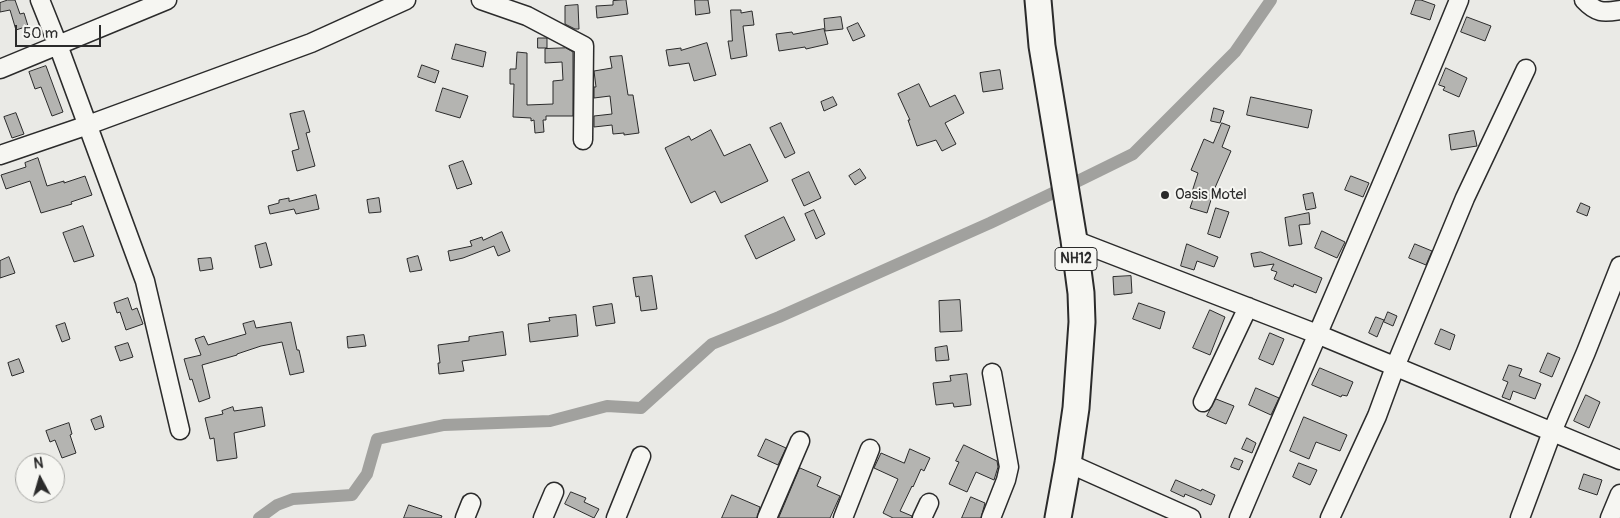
<!DOCTYPE html>
<html>
<head>
<meta charset="utf-8">
<style>
	body { margin:0 }
	#map { position:relative; width:1620px; height:518px; overflow:hidden; background:#eaeae6; font-family:Pangolin,sans-serif }
	canvas { display:block }
	.north { position:absolute; left:15px; top:453px; width:50px; height:50px; box-sizing:border-box; background:#f6f6f2; border:1px solid #a5a5a2; border-radius:50%; rotate:354deg; font-size:14px; font-weight:700; line-height:20px; text-align:center; color:#2b2b2b }
	.north::after { content:''; display:block; margin:auto; width:18px; height:22px; background:#2b2b2b; clip-path:polygon(50% 0,100% 100%,50% 72%,0 100%) }
	.scale { position:absolute; left:15px; top:25px; width:86px; height:22px; box-sizing:border-box; border:2px solid #2b2b2b; border-top:0; padding-left:6px; font-size:15px; line-height:18px; white-space:nowrap; color:#2b2b2b; -webkit-text-stroke:4px #f6f6f2; paint-order:stroke }
</style>
</head>
<body>
<div id="map">
<canvas width="1620" height="518"></canvas>
<div class="north">N</div>
<div class="scale">50 m</div>
</div>
<script>
const c = document.querySelector('canvas').getContext('2d');
c.lineJoin = 'round';
function trace(path, color, width, dash) { c.strokeStyle = color; c.lineWidth = width; c.lineCap = dash ? 'butt' : 'round'; c.setLineDash(dash || []); c.stroke(path); }
function fillPath(path, color) { c.fillStyle = color; c.fill(path, 'evenodd'); }
function write(font, color, halo, rows, align = 'center') {
  c.font = font + ' Pangolin,sans-serif'; c.lineWidth = 4; c.setLineDash([]); c.textBaseline = 'middle'; c.strokeStyle = halo; c.fillStyle = color; for (const [text, x, y, turn = 0] of rows) {
    c.save(); c.translate(x, y); c.rotate((+turn || 0) * Math.PI / 180); c.textAlign = isNaN(turn) ? turn : align; if (halo) c.strokeText(text, 0, 0); c.fillText(text, 0, 0); c.restore();
  }
}
const canal = new Path2D(`
	M 1076,182 L 1133,154 L 1235,52 L 1271,0
	M 259,518 L 277,505 L 293,499 L 352,495 L 367,474 L 377,439 L 444,425 L 550,421 L 607,406 L 641,408 L 712,344 L 779,317 L 990,223 L 1055,192`);
const building = new Path2D(`
	M 8,0 L 15,0 L 20,14 L 24,13 L 28,26 L 16,30 L 10,10 L 0,12 L 0,3 Z
	M 626,0 L 628,14 L 597,18 L 596,6 L 613,5 L 613,1 Z
	M 695,0 L 708,0 L 710,13 L 696,15 Z
	M 1416,0 L 1421,0 L 1435,5 L 1430,20 L 1411,14 Z
	M 578,5 L 579,29 L 575,29 L 565,24 L 565,6 Z
	M 731,10 L 741,10 L 741,13 L 752,11 L 754,25 L 743,26 L 747,56 L 731,59 L 728,41 L 732,41 Z
	M 841,17 L 843,29 L 825,31 L 824,19 Z
	M 1467,17 L 1491,26 L 1485,41 L 1461,32 Z
	M 858,23 L 865,36 L 853,41 L 847,28 Z
	M 824,29 L 828,44 L 806,49 L 805,47 L 779,51 L 776,34 L 792,32 L 793,34 Z
	M 538,38 L 547,38 L 547,48 L 538,48 Z
	M 707,43 L 716,75 L 694,81 L 689,63 L 669,66 L 666,50 L 681,48 L 681,50 Z
	M 456,44 L 486,52 L 483,67 L 452,59 Z
	M 566,48 L 573,52 L 573,116 L 546,116 L 546,120 L 543,120 L 544,132 L 535,133 L 534,120 L 531,121 L 531,118 L 513,117 L 514,84 L 510,84 L 510,69 L 516,69 L 517,52 L 527,53 L 527,105 L 553,104 L 553,81 L 563,80 L 562,62 L 545,63 L 545,49 Z
	M 622,56 L 628,95 L 633,95 L 639,133 L 624,135 L 624,133 L 613,134 L 612,125 L 594,127 L 594,116 L 612,114 L 610,96 L 594,98 L 594,87 L 596,87 L 594,71 L 612,68 L 610,57 Z
	M 422,65 L 439,71 L 435,83 L 418,77 Z
	M 46,66 L 63,112 L 52,116 L 41,87 L 35,89 L 29,72 Z
	M 1446,68 L 1467,78 L 1459,97 L 1443,90 L 1445,87 L 1439,85 Z
	M 1000,70 L 1003,89 L 983,92 L 980,73 Z
	M 919,84 L 930,107 L 955,95 L 964,113 L 945,123 L 956,144 L 942,151 L 936,140 L 917,146 L 908,120 L 910,120 L 898,94 Z
	M 443,88 L 468,96 L 460,118 L 436,111 Z
	M 833,97 L 837,105 L 824,111 L 821,102 Z
	M 1251,97 L 1312,110 L 1308,128 L 1247,115 Z
	M 1214,108 L 1224,111 L 1220,123 L 1211,121 Z
	M 304,111 L 310,132 L 306,133 L 315,166 L 297,171 L 292,151 L 299,149 L 290,114 Z
	M 16,113 L 24,134 L 12,138 L 4,117 Z
	M 781,123 L 795,153 L 785,158 L 770,128 Z
	M 1222,123 L 1230,126 L 1222,147 L 1231,151 L 1214,190 L 1207,213 L 1190,208 L 1194,196 L 1191,195 L 1198,173 L 1191,170 L 1204,139 L 1213,143 Z
	M 711,130 L 724,156 L 750,144 L 768,181 L 721,203 L 715,191 L 691,203 L 665,148 L 689,136 L 691,140 Z
	M 1474,131 L 1477,146 L 1451,150 L 1449,135 Z
	M 38,158 L 47,186 L 64,181 L 64,183 L 85,176 L 92,195 L 71,202 L 72,204 L 41,213 L 30,181 L 6,189 L 1,175 L 26,167 L 25,163 Z
	M 463,161 L 472,184 L 457,189 L 449,166 Z
	M 860,169 L 866,178 L 855,185 L 849,176 Z
	M 809,172 L 821,198 L 804,206 L 792,180 Z
	M 1351,176 L 1369,183 L 1363,197 L 1345,190 Z
	M 1313,193 L 1316,208 L 1306,210 L 1303,195 Z
	M 316,195 L 319,209 L 296,214 L 294,209 L 270,214 L 268,206 L 279,203 L 279,200 L 289,198 L 289,201 Z
	M 379,198 L 381,212 L 369,213 L 367,200 Z
	M 1581,203 L 1590,207 L 1587,216 L 1577,212 Z
	M 1216,208 L 1229,212 L 1220,238 L 1208,234 Z
	M 814,210 L 825,234 L 816,239 L 805,214 Z
	M 1309,213 L 1310,224 L 1299,225 L 1302,244 L 1289,246 L 1285,218 Z
	M 784,217 L 795,240 L 756,259 L 745,236 Z
	M 83,226 L 94,256 L 74,262 L 63,233 Z
	M 1322,231 L 1345,242 L 1337,258 L 1315,248 Z
	M 502,232 L 510,251 L 498,256 L 494,246 L 463,258 L 450,261 L 448,251 L 472,246 L 470,241 L 482,237 L 483,240 Z
	M 266,243 L 272,265 L 260,268 L 255,246 Z
	M 1187,244 L 1218,257 L 1214,267 L 1197,261 L 1194,270 L 1181,266 Z
	M 1415,244 L 1432,251 L 1426,265 L 1409,258 Z
	M 1261,252 L 1322,278 L 1316,293 L 1294,284 L 1293,287 L 1274,279 L 1277,272 L 1271,270 L 1274,264 L 1254,267 L 1251,254 Z
	M 418,256 L 422,270 L 410,272 L 407,259 Z
	M 9,257 L 15,273 L 0,278 L 0,261 Z
	M 211,258 L 213,269 L 200,271 L 198,259 Z
	M 652,276 L 657,309 L 641,311 L 639,296 L 636,297 L 633,278 Z
	M 1131,276 L 1132,293 L 1114,295 L 1113,277 Z
	M 128,298 L 132,310 L 137,308 L 143,324 L 126,330 L 120,312 L 117,313 L 114,303 Z
	M 960,300 L 962,331 L 940,332 L 939,301 Z
	M 1139,303 L 1165,312 L 1160,329 L 1133,319 Z
	M 612,304 L 615,323 L 596,326 L 593,307 Z
	M 1210,310 L 1225,317 L 1210,355 L 1193,348 Z
	M 1388,312 L 1397,316 L 1393,326 L 1384,322 Z
	M 576,315 L 578,336 L 530,342 L 528,324 L 550,321 L 549,318 Z
	M 1376,317 L 1384,320 L 1377,337 L 1369,333 Z
	M 254,321 L 256,328 L 291,322 L 297,350 L 299,350 L 304,372 L 290,375 L 282,342 L 261,346 L 237,354 L 237,355 L 202,365 L 210,398 L 199,402 L 192,379 L 190,380 L 184,359 L 201,355 L 195,339 L 204,336 L 208,345 L 246,334 L 243,324 Z
	M 65,323 L 70,339 L 62,342 L 56,326 Z
	M 1441,329 L 1455,335 L 1450,350 L 1435,344 Z
	M 503,332 L 506,355 L 462,361 L 464,371 L 439,374 L 438,363 L 440,363 L 438,345 L 469,341 L 469,337 Z
	M 1270,333 L 1284,339 L 1273,365 L 1259,359 Z
	M 364,335 L 366,346 L 348,348 L 347,337 Z
	M 128,343 L 133,357 L 120,361 L 115,347 Z
	M 947,346 L 949,360 L 936,361 L 935,348 Z
	M 1548,353 L 1560,358 L 1552,377 L 1540,372 Z
	M 19,359 L 24,372 L 12,376 L 8,363 Z
	M 1509,365 L 1522,369 L 1519,376 L 1541,384 L 1535,399 L 1513,391 L 1510,400 L 1502,397 L 1508,382 L 1503,380 Z
	M 1320,368 L 1353,382 L 1347,396 L 1342,395 L 1341,397 L 1312,385 Z
	M 967,374 L 971,405 L 954,407 L 953,403 L 936,405 L 933,383 L 951,381 L 950,376 Z
	M 1256,388 L 1279,398 L 1271,415 L 1249,405 Z
	M 1586,395 L 1600,402 L 1589,428 L 1574,421 Z
	M 1216,399 L 1234,406 L 1226,424 L 1207,416 Z
	M 233,407 L 234,411 L 262,407 L 265,426 L 234,433 L 237,458 L 217,461 L 214,438 L 210,439 L 205,418 L 223,414 L 222,411 Z
	M 101,416 L 104,427 L 95,430 L 91,420 Z
	M 1304,417 L 1347,435 L 1340,451 L 1316,442 L 1309,459 L 1290,451 Z
	M 69,423 L 72,434 L 70,435 L 76,453 L 62,458 L 55,440 L 50,442 L 46,431 Z
	M 1247,438 L 1256,443 L 1252,453 L 1242,449 Z
	M 766,439 L 786,448 L 778,465 L 758,456 Z
	M 964,445 L 997,461 L 998,467 L 994,480 L 976,472 L 967,492 L 949,484 L 959,462 L 956,461 Z
	M 910,449 L 930,458 L 924,471 L 921,469 L 913,487 L 912,486 L 900,511 L 912,516 L 912,518 L 893,518 L 883,513 L 898,479 L 874,468 L 881,453 L 904,463 Z
	M 1235,458 L 1243,461 L 1239,470 L 1231,467 Z
	M 1299,463 L 1317,470 L 1310,485 L 1293,477 Z
	M 800,468 L 821,477 L 817,486 L 840,496 L 830,518 L 779,518 Z
	M 1584,474 L 1602,480 L 1597,495 L 1579,489 Z
	M 1176,480 L 1201,491 L 1202,489 L 1215,495 L 1211,505 L 1185,494 L 1184,497 L 1171,491 Z
	M 571,492 L 586,498 L 584,502 L 599,509 L 594,518 L 565,504 Z
	M 732,495 L 760,507 L 757,518 L 722,518 Z
	M 971,497 L 985,503 L 981,518 L 962,518 Z
	M 409,505 L 442,516 L 441,518 L 404,518 Z`);
const minor = new Path2D(`
	M 40,0 L 58,45 L 145,281 L 180,430
	M 481,0 L 527,16 L 584,46 L 583,140
	M 1584,0 C 1596,13 1603,13 1620,10
	M 0,69 L 167,0
	M 0,155 L 88,125 L 311,43 L 406,0
	M 1074,240 L 1317,334 L 1620,460
	M 1203,402 L 1248,307
	M 1068,463 L 1191,518
	M 465,518 L 471,503
	M 543,518 L 554,492
	M 616,518 L 641,456
	M 767,518 L 800,441
	M 843,518 L 870,449
	M 922,518 L 929,503
	M 991,518 L 1006,480 L 1009,467 L 992,373
	M 1239,518 C 1312,345 1388,174 1459,0
	M 1330,518 L 1377,416 L 1395,367 L 1465,198 L 1526,69
	M 1520,518 L 1552,432 L 1586,352 L 1620,266
	M 1610,518 L 1620,494`);
const highway = new Path2D(`
	M 1038,0 L 1042,46 L 1074,240 L 1081,293 L 1082,322 L 1076,408 L 1068,463 L 1058,518`);
const markers = [
	[1165,195,5,"#2b2b2b"]
];
const shields = [
	[1076,259,42]
];
const shieldNames = [
	["NH12",1076,259]
];
const poiNames = [
	["Oasis Motel",1175,195]
];
trace(canal, '#a1a19e', 12);
fillPath(building, '#b4b4b1');
trace(building, '#2b2b2b', 1);
trace(minor, '#2b2b2b', 21);
trace(highway, '#2b2b2b', 29);
trace(minor, '#f6f6f2', 18);
trace(highway, '#f6f6f2', 25);
for (const [x, y, r, color] of markers) { const dot = new Path2D(); dot.arc(x, y, r, 0, 2 * Math.PI); c.fillStyle = color; c.fill(dot); trace(dot, '#f6f6f2', 2); }
for (const [x, y, w] of shields) { const box = new Path2D(); box.roundRect(x - w / 2, y - 11.5, w, 23, 4); c.fillStyle = '#f6f6f2'; c.fill(box); trace(box, '#2b2b2b', 1); }
write('bold 14px', '#2b2b2b', null, shieldNames);
write('15px', '#2b2b2b', '#f6f6f2', poiNames, 'left');
</script>
</body>
</html>
